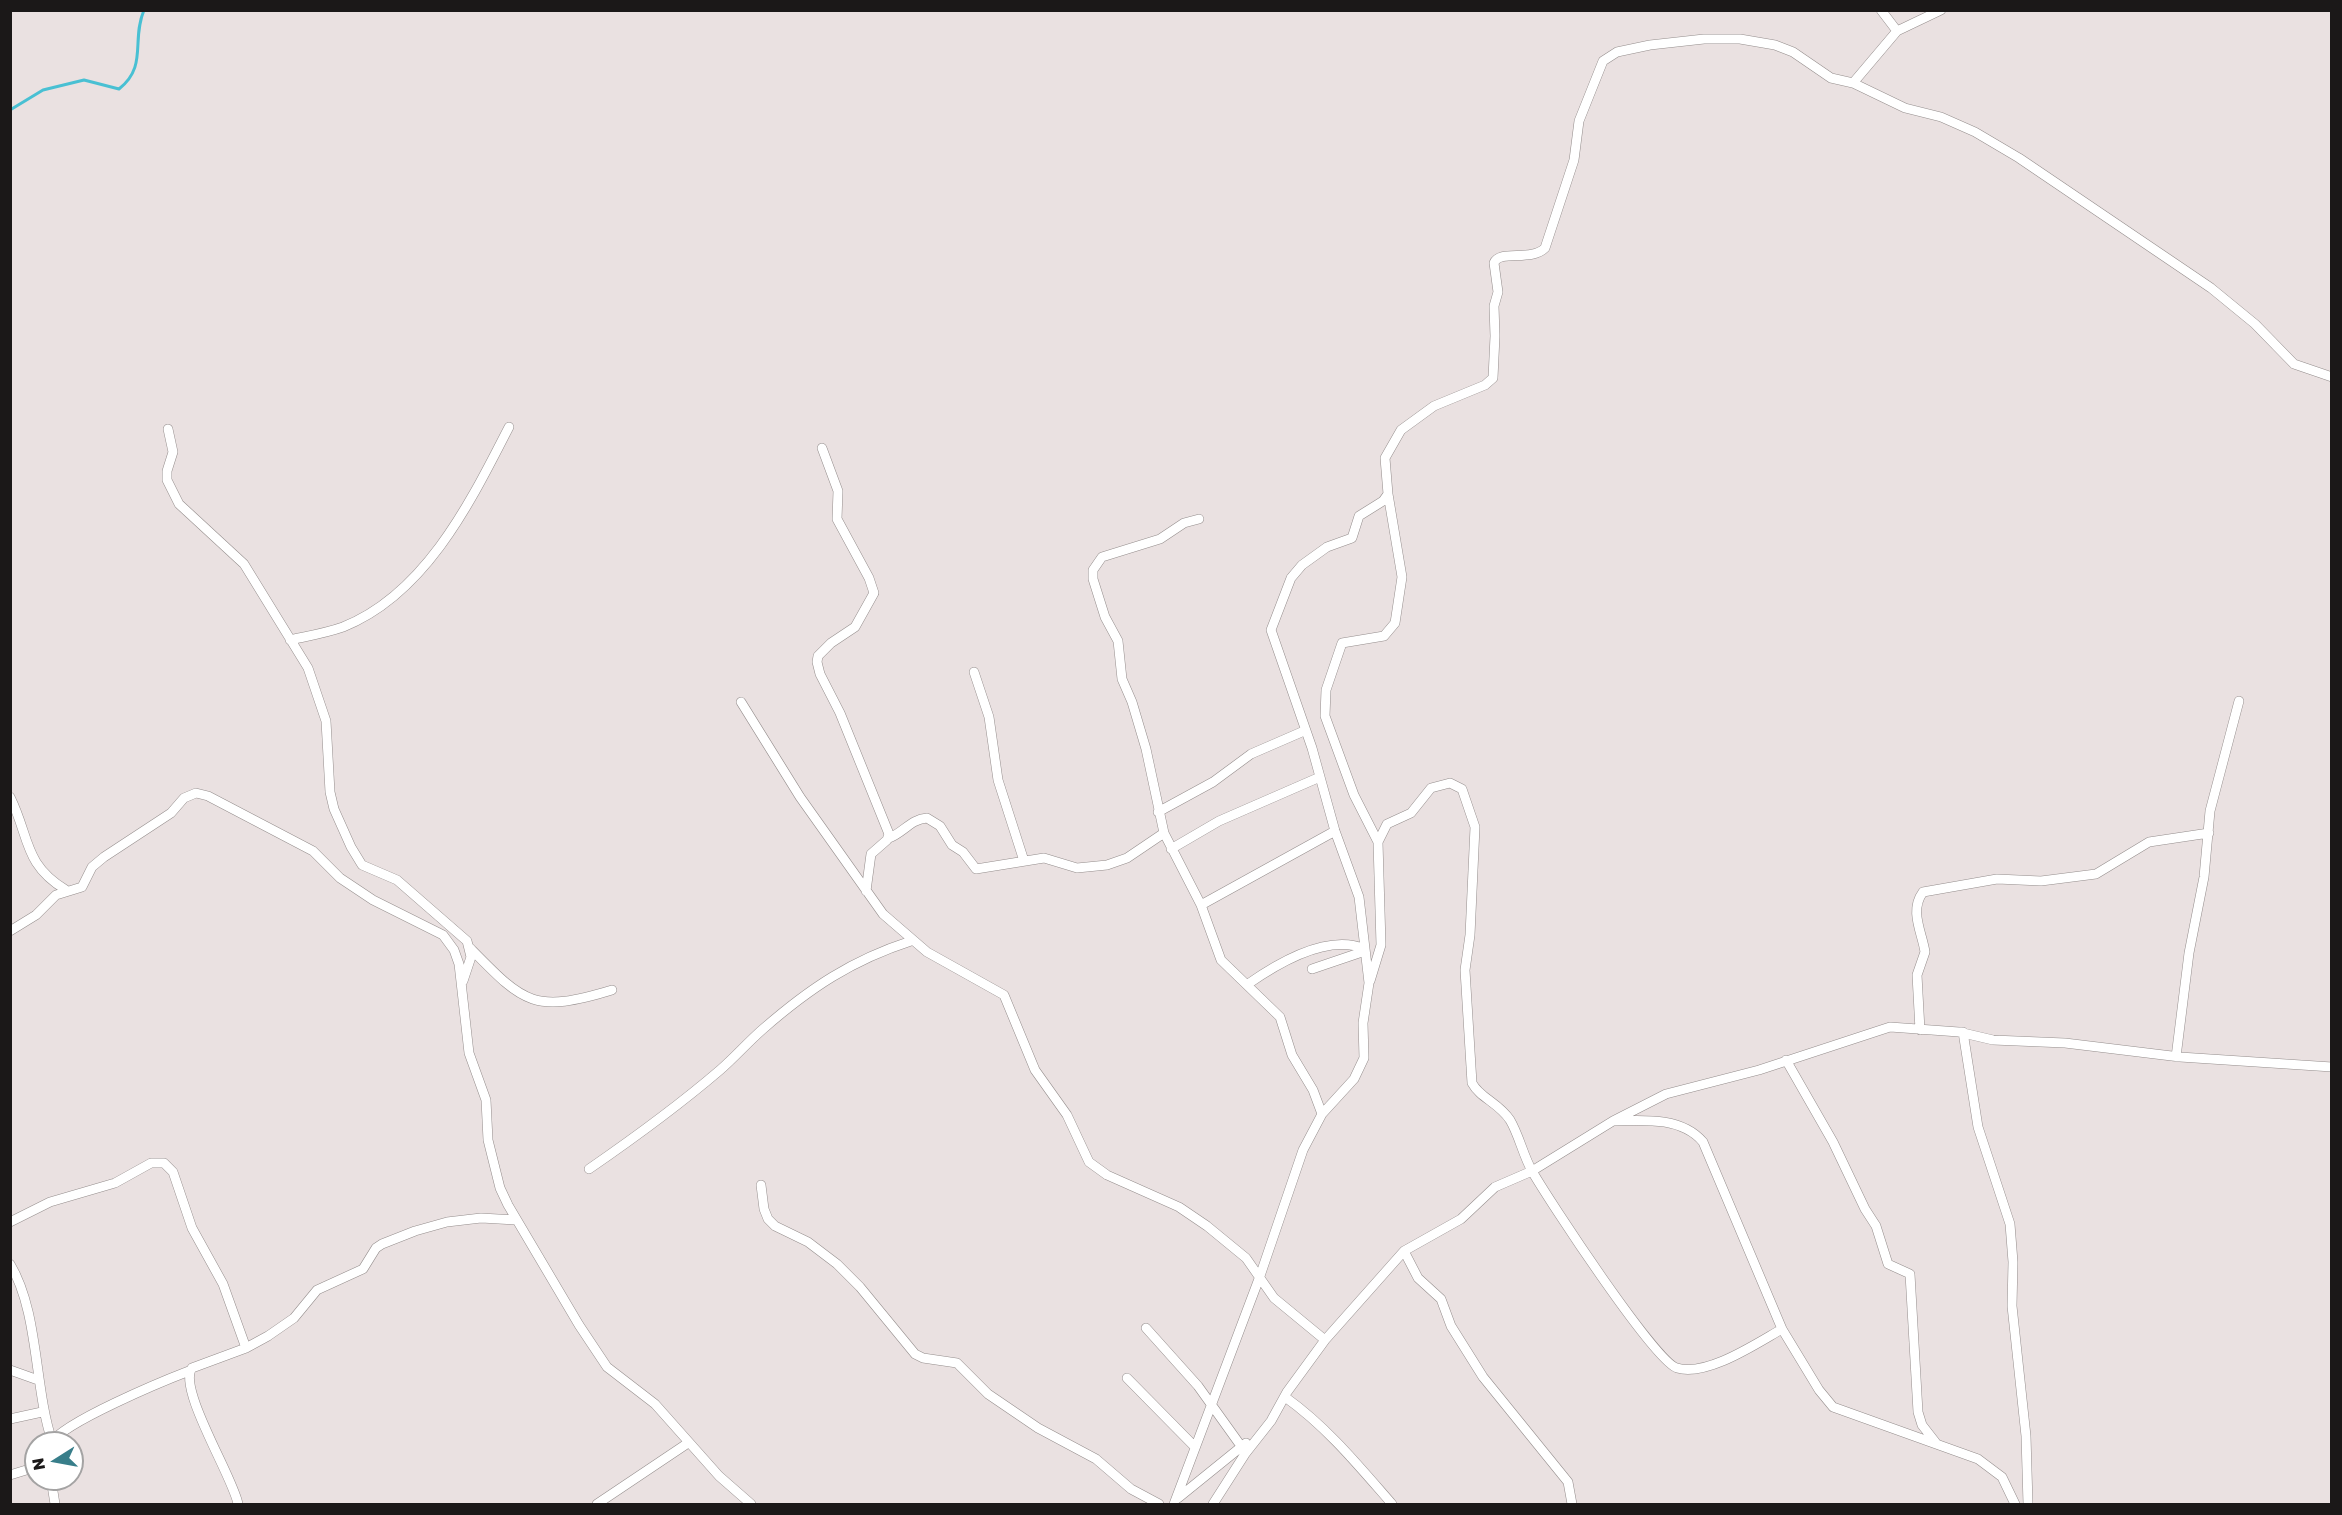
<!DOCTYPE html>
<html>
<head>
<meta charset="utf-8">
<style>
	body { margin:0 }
	#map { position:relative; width:2342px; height:1515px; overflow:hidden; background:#eae1e1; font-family:"Golos Text",sans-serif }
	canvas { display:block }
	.frame { position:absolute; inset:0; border:12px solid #1b1818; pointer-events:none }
	.north { position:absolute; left:24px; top:1431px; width:60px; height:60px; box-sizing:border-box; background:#fff; border:2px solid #a4a3a3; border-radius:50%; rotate:259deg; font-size:16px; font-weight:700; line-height:24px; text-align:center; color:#1b1818 }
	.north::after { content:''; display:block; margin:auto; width:21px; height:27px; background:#387e8a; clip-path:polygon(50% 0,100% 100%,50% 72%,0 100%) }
</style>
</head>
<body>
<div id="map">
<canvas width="2342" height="1515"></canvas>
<div class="frame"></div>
<div class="north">N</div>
</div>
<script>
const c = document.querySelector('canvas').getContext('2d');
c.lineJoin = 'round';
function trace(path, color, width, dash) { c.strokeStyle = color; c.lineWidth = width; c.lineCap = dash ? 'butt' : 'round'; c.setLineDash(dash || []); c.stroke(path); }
const stream = new Path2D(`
	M 10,110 L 43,90 L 84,80 L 119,89 C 148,66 131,41 144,10`);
const street = new Path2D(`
	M 1881,10 L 1897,31
	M 1853,83 L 1897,31 L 1941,10
	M 168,429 L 173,452 L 167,471 L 167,480 L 179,504 L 244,564 L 308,668 L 326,721 L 330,792 L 334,809 L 351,847 L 362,865 L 397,880 L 467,941 L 471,957 L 463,981
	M 822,448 L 838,491 L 837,519 L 869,578 L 874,593 L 855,627 L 831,643 L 818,656 L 817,662 L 820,674 L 840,713 L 889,834 L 887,840 L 871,854 L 866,891
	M 1199,519 L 1184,523 L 1160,539 L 1102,557 L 1093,570 L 1093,579 L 1105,617 L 1118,641 L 1122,679 L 1132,702 L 1146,749 L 1164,833 L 1201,905 L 1221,960 L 1280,1017 L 1292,1055 L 1313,1090 L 1322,1114
	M 290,640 C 308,636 326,633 343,627 C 426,594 471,501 509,427
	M 974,672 L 989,717 L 998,780 L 1024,861
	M 741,702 L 800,797 L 883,914 L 927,952 L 1004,995 L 1035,1070 L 1067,1115 L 1089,1162 L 1107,1175 L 1179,1207 L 1207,1226 L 1246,1258 L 1274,1298 L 1325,1340
	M 10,797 C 30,837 23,864 66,890
	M 1158,812 L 1213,782 L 1251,754 L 1304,731
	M 889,838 C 903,833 911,819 927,818 L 940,826 L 952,845 L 963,852 L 976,869 L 1044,858 L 1077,868 L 1107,865 L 1127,858 L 1164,833
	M 1378,842 L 1387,824 L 1411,813 L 1431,788 L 1450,783 L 1462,789 L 1475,827 L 1470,935 L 1465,970 L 1472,1083 C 1480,1098 1499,1103 1510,1120 C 1519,1135 1523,1155 1532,1171 C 1548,1199 1655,1362 1677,1368 C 1707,1377 1757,1343 1782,1329
	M 1171,849 L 1219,821 L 1320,777
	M 1201,905 L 1335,831
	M 10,931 L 36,915 L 56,895 L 82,887 L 92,867 L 104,857 L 171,813 L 184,798 L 196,793 L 208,796 L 313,851 L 340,878 L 373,900 L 443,935 L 454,950 L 459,964 L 469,1053 L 486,1100 L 488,1140 L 500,1188 L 508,1205 L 579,1325 L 607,1367 L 655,1404 L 719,1476 L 751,1504
	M 470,948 C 524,1003 533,1014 612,990
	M 1312,969 L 1365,951
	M 1370,981 L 1381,945 L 1378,842 L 1354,795 L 1325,716 L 1326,690 L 1342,643 L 1384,636 L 1395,623 L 1402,577 L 1388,494
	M 1248,984 C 1278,963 1328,933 1365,949
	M 1920,1030 L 1917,975 L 1925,952 C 1922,932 1909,911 1923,892 L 1997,879 L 2041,881 L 2096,874 L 2149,842 L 2209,833
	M 1963,1032 L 1978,1127 L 2010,1224 L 2013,1262 L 2012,1306 L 2026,1436 L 2028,1504
	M 2176,1057 L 2189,953 L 2204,877 L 2210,811 L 2239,701
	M 1786,1060 L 1833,1142 L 1865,1209 L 1876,1226 L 1888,1264 L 1910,1274 L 1918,1412 L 1922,1425 L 1936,1443
	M 1614,1121 C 1644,1120 1682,1117 1703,1142 L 1782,1329 L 1819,1390 L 1833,1407 L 1978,1459 L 2002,1477 L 2015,1504
	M 589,1169 C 634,1138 678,1106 720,1070 C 735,1057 748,1042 763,1029 C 810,988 852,960 911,941
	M 761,1185 L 764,1209 L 768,1219 L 775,1226 L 808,1242 L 837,1264 L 860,1287 L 915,1354 L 923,1358 L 957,1363 L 988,1394 L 1038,1428 L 1096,1459 L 1131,1489 L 1159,1504
	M 10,1222 L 50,1202 L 115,1183 L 151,1163 L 164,1163 L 173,1172 L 192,1228 L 223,1284 L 246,1348
	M 1404,1251 L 1418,1278 L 1441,1299 L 1451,1326 L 1483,1377 L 1568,1482 L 1572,1504
	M 10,1264 C 39,1312 34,1387 52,1441
	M 1146,1328 L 1198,1386 L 1241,1446
	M 10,1370 L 38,1380
	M 1127,1378 L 1194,1446
	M 1285,1397 C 1327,1427 1358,1465 1392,1504
	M 10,1419 L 42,1412
	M 51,1443 C 64,1422 163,1381 189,1371
	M 10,1475 L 36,1467
	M 51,1479 L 55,1504
	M 1178,1498 L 1246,1443
	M 238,1504 C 234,1479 177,1388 192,1368 L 246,1348 L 268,1336 L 294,1318 L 317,1290 L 363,1269 L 376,1248 L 382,1244 L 415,1231 L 447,1222 L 481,1218 L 516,1220
	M 597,1504 L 688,1443
	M 1174,1504 L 1260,1276 L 1303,1150 L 1322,1114 L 1354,1079 L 1364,1058 L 1363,1023 L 1369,983 L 1359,897 L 1335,831 L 1312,748 L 1271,630 L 1291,578 L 1302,565 L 1327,547 L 1352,538 L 1359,516 L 1383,501 L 1388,494 L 1385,458 L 1401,430 L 1434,406 L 1485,385 L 1493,378 L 1495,336 L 1494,306 L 1498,292 L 1494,263 C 1500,249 1531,262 1545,248 L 1574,160 L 1579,121 L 1603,61 L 1617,52 L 1650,45 L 1704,39 L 1740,39 L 1775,45 L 1793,52 L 1831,78 L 1853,83 L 1905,108 L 1941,117 L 1975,132 L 2019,158 L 2211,288 L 2255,324 L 2294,364 L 2332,377
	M 1213,1504 L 1245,1454 L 1271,1421 L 1287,1392 L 1325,1340 L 1404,1251 L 1461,1219 L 1495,1187 L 1532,1171 L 1613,1121 L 1666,1094 L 1759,1070 L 1890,1027 L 1959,1032 L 1993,1040 L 2065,1043 L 2180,1057 L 2332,1067`);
trace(stream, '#49c0d3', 3);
trace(street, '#948d8c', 10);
trace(street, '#fff', 9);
</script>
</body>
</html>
